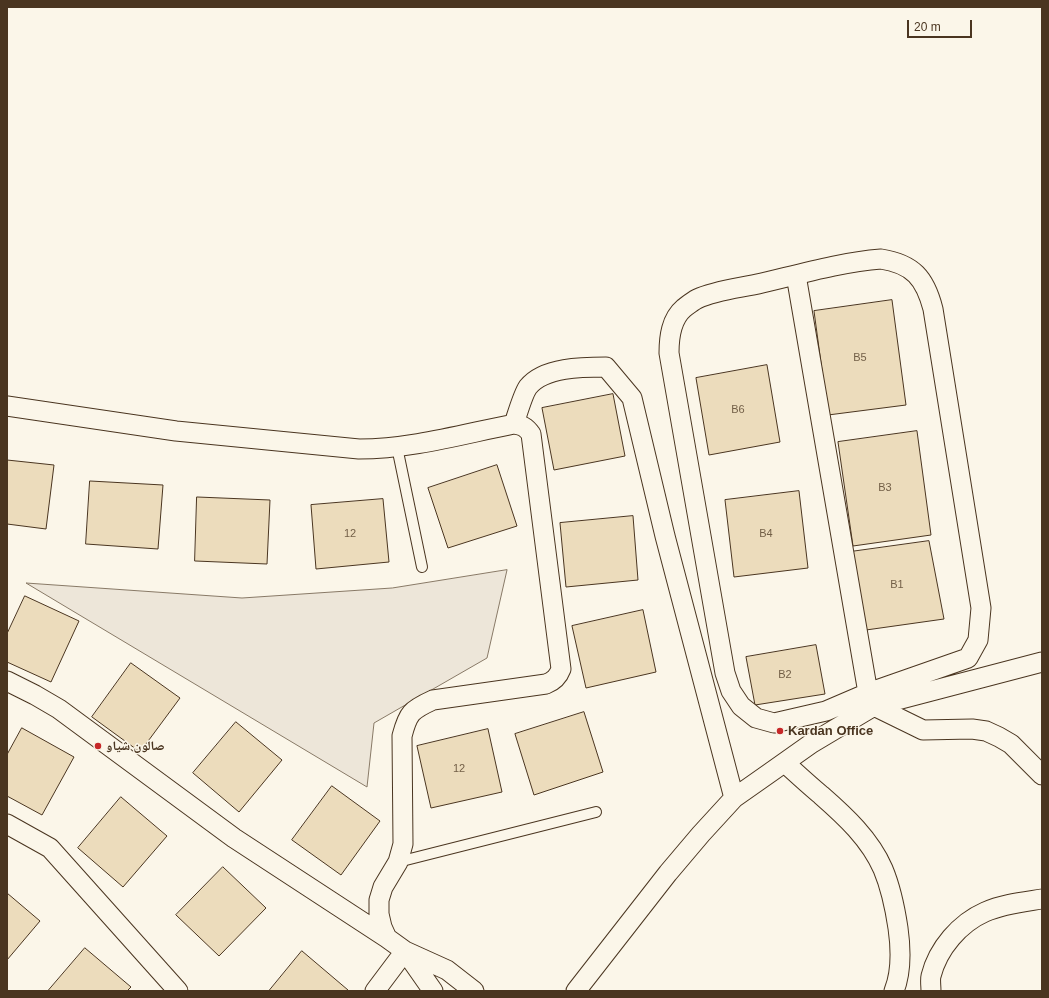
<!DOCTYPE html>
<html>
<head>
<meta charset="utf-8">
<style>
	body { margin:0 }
	#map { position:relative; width:1049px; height:998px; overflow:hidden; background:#fbf6e9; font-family:Arial,sans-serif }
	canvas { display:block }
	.frame { position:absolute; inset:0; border:8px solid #4a3520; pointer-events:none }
	.scale { position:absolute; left:907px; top:20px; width:65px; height:18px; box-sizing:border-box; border:2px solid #4a3520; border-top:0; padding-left:5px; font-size:12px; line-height:14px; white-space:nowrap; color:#4a3520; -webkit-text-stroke:3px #fbf6e9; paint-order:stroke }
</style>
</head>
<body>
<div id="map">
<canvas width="1049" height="998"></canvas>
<div class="frame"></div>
<div class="scale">20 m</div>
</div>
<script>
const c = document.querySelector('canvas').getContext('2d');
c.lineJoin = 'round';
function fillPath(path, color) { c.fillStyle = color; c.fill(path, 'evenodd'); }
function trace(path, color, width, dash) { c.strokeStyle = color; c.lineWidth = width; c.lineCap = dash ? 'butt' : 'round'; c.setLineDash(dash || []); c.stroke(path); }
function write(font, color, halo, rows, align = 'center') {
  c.font = font + ' Arial,"Noto Naskh Arabic",sans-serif'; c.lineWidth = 3; c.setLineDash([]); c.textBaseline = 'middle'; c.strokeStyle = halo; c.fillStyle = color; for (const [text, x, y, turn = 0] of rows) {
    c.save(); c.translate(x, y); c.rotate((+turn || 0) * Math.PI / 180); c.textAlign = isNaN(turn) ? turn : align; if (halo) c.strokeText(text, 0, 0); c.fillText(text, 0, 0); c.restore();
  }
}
const green = new Path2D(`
	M 507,570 L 487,658 L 374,723 L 367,787 L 26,583 L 242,598 L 392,588 Z`);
const building = new Path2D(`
	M 892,300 L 906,405 L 828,415 L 814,311 Z
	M 767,365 L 780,442 L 709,455 L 696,378 Z
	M 613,394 L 625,456 L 554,470 L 542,408 Z
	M 917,431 L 931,535 L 853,546 L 838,442 Z
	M 7,460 L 54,465 L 46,529 L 7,524 Z
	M 497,465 L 517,526 L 448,548 L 428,488 Z
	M 90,481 L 163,485 L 158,549 L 86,544 Z
	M 799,491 L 808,568 L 734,577 L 725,500 Z
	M 197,497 L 270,500 L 267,564 L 195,561 Z
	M 383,499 L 389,562 L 316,569 L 311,505 Z
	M 633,516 L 638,580 L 566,587 L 560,523 Z
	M 929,541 L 944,619 L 866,630 L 850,552 Z
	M 25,596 L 79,621 L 51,682 L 7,662 L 7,634 Z
	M 643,610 L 656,672 L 586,688 L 572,626 Z
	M 816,645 L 825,694 L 755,705 L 746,657 Z
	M 131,663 L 180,698 L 140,752 L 92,717 Z
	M 584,712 L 603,772 L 534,795 L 515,734 Z
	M 236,722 L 282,760 L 239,812 L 193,773 Z
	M 22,728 L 74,757 L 42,815 L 7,796 L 7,755 Z
	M 488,729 L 502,792 L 431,808 L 417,746 Z
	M 332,786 L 380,821 L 341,875 L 292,840 Z
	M 121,797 L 167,836 L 123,887 L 78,848 Z
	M 223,867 L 266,908 L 219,956 L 176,915 Z
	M 7,893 L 40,921 L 7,960 Z
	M 85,948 L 131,987 L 127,991 L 48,991 Z
	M 302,951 L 348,990 L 348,991 L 269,991 Z`);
const service = new Path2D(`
	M 397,447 L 422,567
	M 398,862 L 596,812`);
const minor = new Path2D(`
	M 881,259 C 913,264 925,278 933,309 L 981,608 L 978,640 L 968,658 L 868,693 L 826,711 L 774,723 L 756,718 L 741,706 L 731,691 L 725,673 L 669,353 C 669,337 671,319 684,308 C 688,305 693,301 697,299 C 716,290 741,288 762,283 C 800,274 842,262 881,259 Z
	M 796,275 L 868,693 L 874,706 L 923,730 L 972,729 L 986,731 L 999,737 L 1011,744 L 1042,775
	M 7,406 L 176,431 L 359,449 C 411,449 463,434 514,424 C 522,425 526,427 531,434 L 561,669 C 558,677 554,681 546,684 L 433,700 C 411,710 408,713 402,736 L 403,844 L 398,862 L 383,887 L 379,900 L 379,914 L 382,927 L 387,938
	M 514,424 C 517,415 523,394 528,387 C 544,367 583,367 606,367 L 632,398 L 665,536 L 734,798
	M 7,681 L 35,695 L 59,709 L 234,838 L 387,938 L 405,951 L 447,970 L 474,991
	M 785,763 C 797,774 809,785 821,795 C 845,816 870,839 883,869 C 891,888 895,908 898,928 C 901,949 902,971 894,991
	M 7,824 L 50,848 L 178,991
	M 405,951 L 433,991
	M 375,991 L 405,951
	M 576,991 L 668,873 L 701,834 L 734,798 L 771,772 L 812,743 L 874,706 L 1042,662
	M 931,991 C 931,986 930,980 931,976 C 938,948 960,923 985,912 C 1003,904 1023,902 1042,899`);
const markers = [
	[780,731,4,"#c62828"],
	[98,746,4,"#c62828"]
];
const numberNames = [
	["B5",860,358],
	["B6",738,410],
	["B3",885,488],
	["12",350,534],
	["B4",766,534],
	["B1",897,585],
	["B2",785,675],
	["12",459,769]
];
const poiNames = [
	["Kardan Office",788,731],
	["صالون شياو",106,746]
];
fillPath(green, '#ede6d9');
trace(green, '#887966', 1);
fillPath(building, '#ecdcbc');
trace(building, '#4a3520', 1);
trace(service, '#4a3520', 12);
trace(minor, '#4a3520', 21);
trace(service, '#fbf6e9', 10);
trace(minor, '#fbf6e9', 19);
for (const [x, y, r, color] of markers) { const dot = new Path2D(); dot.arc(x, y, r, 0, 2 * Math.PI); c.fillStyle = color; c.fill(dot); trace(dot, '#fbf6e9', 1.5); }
write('11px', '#725f47', null, numberNames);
write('bold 13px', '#4a3520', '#fbf6e9', poiNames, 'left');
</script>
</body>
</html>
